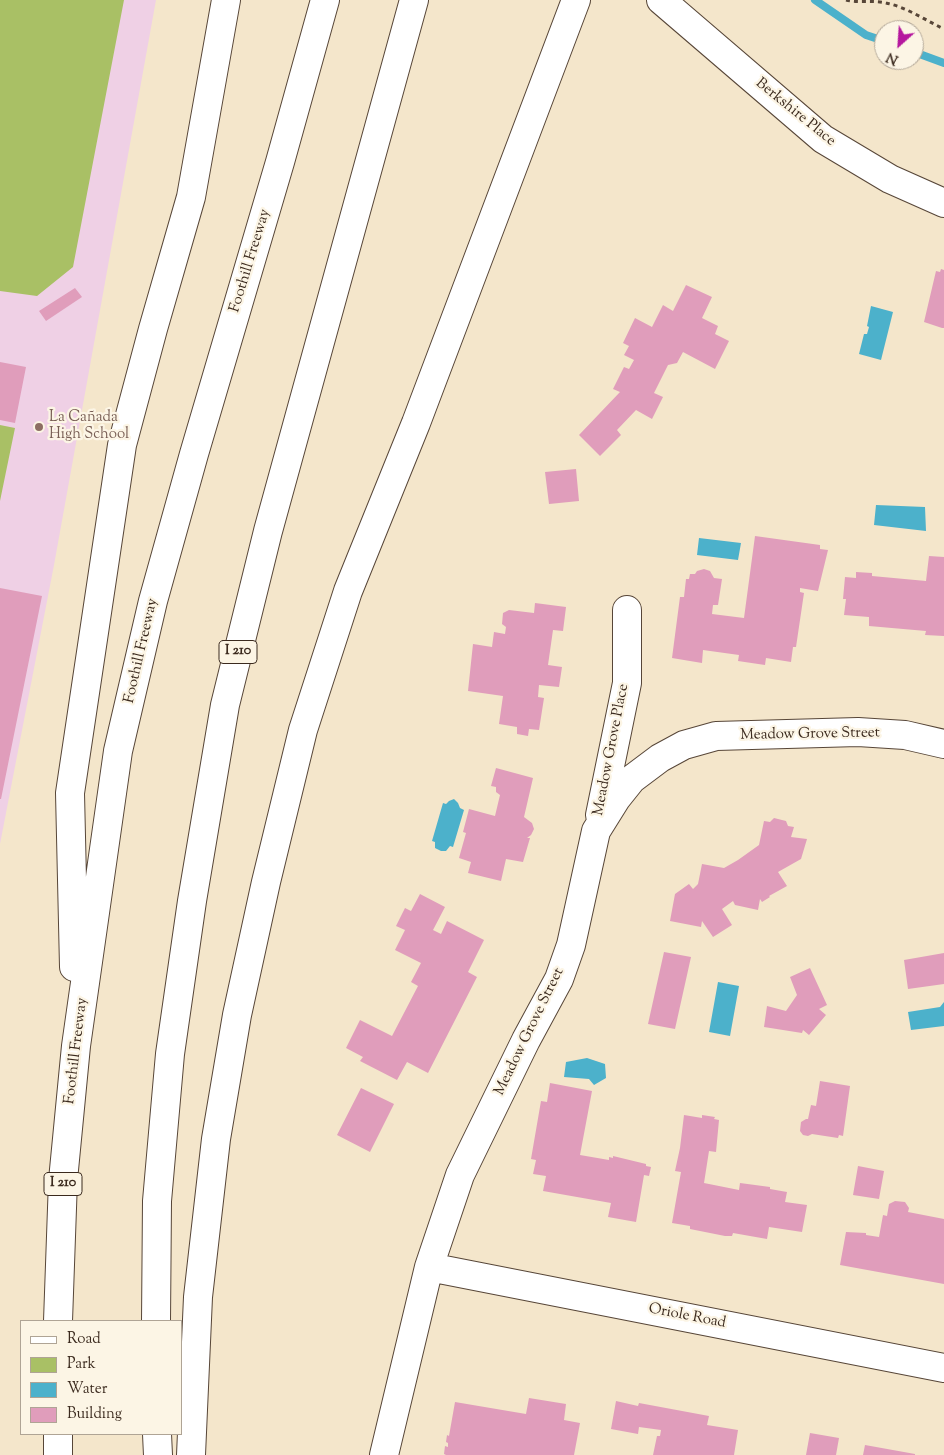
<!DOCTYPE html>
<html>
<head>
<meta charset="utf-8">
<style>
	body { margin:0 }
	#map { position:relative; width:944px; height:1455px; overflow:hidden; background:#f4e6cb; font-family:"Sorts Mill Goudy",serif }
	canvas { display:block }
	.legend { position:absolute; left:20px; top:1320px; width:162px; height:115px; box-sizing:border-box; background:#fcf5e5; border:1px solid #afa495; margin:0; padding:6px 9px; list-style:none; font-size:15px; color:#3b2a1e }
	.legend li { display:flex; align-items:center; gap:10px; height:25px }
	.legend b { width:25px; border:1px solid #afa495 }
	.north { position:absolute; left:874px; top:20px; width:50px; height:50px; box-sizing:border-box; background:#fcf5e5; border:1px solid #afa495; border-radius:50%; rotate:206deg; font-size:14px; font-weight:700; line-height:20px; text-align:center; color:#3b2a1e }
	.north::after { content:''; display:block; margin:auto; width:18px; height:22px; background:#b5179e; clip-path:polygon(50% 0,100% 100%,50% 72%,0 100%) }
</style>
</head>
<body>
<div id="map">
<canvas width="944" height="1455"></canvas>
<ul class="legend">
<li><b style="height:6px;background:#fff"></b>Road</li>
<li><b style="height:14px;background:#a9c065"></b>Park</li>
<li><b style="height:14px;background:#4cb1cb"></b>Water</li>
<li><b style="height:14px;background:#e09dbb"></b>Building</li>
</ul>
<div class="north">N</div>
</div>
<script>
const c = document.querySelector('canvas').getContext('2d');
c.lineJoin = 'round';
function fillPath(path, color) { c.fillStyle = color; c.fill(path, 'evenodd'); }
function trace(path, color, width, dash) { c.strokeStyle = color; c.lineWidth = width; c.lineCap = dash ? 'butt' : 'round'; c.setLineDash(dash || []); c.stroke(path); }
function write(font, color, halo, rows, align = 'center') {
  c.font = font + ' "Sorts Mill Goudy",serif'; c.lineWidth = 4.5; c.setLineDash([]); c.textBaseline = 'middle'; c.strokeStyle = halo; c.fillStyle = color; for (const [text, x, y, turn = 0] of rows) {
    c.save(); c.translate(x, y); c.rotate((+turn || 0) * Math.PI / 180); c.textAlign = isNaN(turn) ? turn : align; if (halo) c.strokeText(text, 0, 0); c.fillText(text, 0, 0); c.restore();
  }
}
const built = new Path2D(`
	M 0,0 L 156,0 L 54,565 L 0,844 Z`);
const green = new Path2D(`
	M 0,0 L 124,0 L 73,267 L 37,296 L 0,291 Z
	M 0,425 L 15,428 L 0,501 Z`);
const water = new Path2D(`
	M 871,306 L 893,312 L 881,360 L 859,354 L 864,334 L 867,334 L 869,327 L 867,326 Z
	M 876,505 L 925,507 L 926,531 L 874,525 Z
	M 699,538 L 741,543 L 738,560 L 697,555 Z
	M 454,799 L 458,803 L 460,808 L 464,810 L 453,847 L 450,846 L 446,851 L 441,851 L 435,848 L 435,842 L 432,841 L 443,803 L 446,804 L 449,801 Z
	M 718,982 L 739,986 L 730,1036 L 709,1032 Z
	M 944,1002 L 944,1026 L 911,1030 L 908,1012 L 940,1007 Z
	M 587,1058 L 605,1064 L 606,1078 L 594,1085 L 589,1079 L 564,1077 L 566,1062 Z`);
const stream = new Path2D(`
	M 815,0 L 866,35 L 884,41
	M 914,52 L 944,63`);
const building = new Path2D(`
	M 941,269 L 944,270 L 944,328 L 942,328 L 924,322 L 936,271 L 940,272 Z
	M 686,285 L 712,297 L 702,318 L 718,326 L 715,334 L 729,341 L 715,369 L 683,352 L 677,363 L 668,365 L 654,393 L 663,397 L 652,419 L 636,410 L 617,430 L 621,435 L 600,456 L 579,435 L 620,392 L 613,389 L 624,367 L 629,369 L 634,360 L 624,355 L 629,346 L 623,343 L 635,318 L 652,327 L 663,305 L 673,311 Z
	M 75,288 L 82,297 L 46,321 L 39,311 Z
	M 0,362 L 26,367 L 15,423 L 0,420 Z
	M 576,469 L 579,501 L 549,504 L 545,472 Z
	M 755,536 L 820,545 L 820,549 L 828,550 L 818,591 L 800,588 L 800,592 L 804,593 L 796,647 L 793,647 L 791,662 L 766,658 L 765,665 L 738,661 L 739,655 L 703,650 L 702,663 L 672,658 L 680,597 L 684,597 L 686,579 L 689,579 L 690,574 L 695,574 L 697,571 L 704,569 L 710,571 L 714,578 L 722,579 L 718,605 L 713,605 L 712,614 L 744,618 Z
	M 929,556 L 944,557 L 944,636 L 925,635 L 926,631 L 869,626 L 869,617 L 844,615 L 846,599 L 843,599 L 845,577 L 856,578 L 856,572 L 872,573 L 872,576 L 926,581 Z
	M 0,588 L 42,596 L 1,799 L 0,799 Z
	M 535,603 L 566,607 L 563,631 L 553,630 L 548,665 L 562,667 L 559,687 L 539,685 L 538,697 L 544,698 L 539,730 L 529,729 L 528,736 L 517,734 L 517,727 L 499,724 L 503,696 L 468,691 L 473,644 L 492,647 L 494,632 L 505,634 L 506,627 L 502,624 L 503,613 L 509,610 L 534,613 Z
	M 496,768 L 533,778 L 524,817 L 532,823 L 534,829 L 531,835 L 527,838 L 530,838 L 523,862 L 506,859 L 501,881 L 468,873 L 471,862 L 459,858 L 466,833 L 463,832 L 469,809 L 495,816 L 500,795 L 496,792 L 496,787 L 491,786 Z
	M 774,818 L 786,821 L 788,826 L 794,827 L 791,837 L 807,839 L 801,859 L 778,872 L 787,886 L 769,896 L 770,897 L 762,902 L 760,899 L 758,910 L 735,905 L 733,901 L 722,909 L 732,925 L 713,937 L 702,921 L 701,927 L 670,921 L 675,894 L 689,884 L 693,889 L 698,884 L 702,864 L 724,868 L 738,860 L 759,845 L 764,821 L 770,822 Z
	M 420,894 L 445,907 L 433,930 L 441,934 L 447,921 L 484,940 L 468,972 L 477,977 L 428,1073 L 407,1062 L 397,1080 L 360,1061 L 363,1057 L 346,1048 L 360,1020 L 392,1036 L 418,986 L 411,982 L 421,963 L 395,950 L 405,930 L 396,926 L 405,908 L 411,911 Z
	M 664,952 L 691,957 L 675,1029 L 648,1024 Z
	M 944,953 L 944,984 L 908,989 L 904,960 Z
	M 810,968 L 827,1005 L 819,1009 L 826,1015 L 809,1035 L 803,1030 L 802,1033 L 764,1027 L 767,1006 L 786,1011 L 797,995 L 790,977 Z
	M 820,1081 L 850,1086 L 843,1136 L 839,1135 L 838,1138 L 812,1134 L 808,1136 L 803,1135 L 800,1131 L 801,1122 L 806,1119 L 808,1119 L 811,1105 L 816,1106 Z
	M 550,1083 L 592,1091 L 580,1155 L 609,1160 L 609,1157 L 613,1158 L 613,1156 L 646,1164 L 646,1166 L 651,1167 L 649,1176 L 644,1175 L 636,1222 L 608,1217 L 611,1203 L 543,1191 L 546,1176 L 533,1174 L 536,1160 L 531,1159 L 541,1101 L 547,1102 Z
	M 361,1088 L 394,1104 L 370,1152 L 337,1135 Z
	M 684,1115 L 702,1118 L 702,1115 L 715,1117 L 714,1119 L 719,1120 L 716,1152 L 709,1151 L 704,1183 L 739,1190 L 740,1183 L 770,1187 L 770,1189 L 787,1192 L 785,1202 L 807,1205 L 802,1232 L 769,1227 L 767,1239 L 733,1233 L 732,1236 L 725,1236 L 690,1229 L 690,1226 L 672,1223 L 681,1172 L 675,1171 L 680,1148 Z
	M 858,1166 L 884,1171 L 879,1199 L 853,1195 Z
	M 895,1201 L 905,1202 L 909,1208 L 908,1212 L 944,1219 L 944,1284 L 840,1265 L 846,1232 L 866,1233 L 866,1235 L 879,1237 L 883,1215 L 887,1216 L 889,1204 Z
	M 529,1398 L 566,1404 L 564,1420 L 580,1423 L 574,1455 L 446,1455 L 444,1454 L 445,1446 L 448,1447 L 448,1443 L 446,1442 L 447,1435 L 449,1436 L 455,1402 L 526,1414 Z
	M 616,1401 L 638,1406 L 639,1403 L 709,1416 L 707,1425 L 738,1430 L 734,1455 L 653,1455 L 657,1436 L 660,1436 L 661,1430 L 639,1427 L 638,1434 L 611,1429 Z
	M 810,1433 L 839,1438 L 836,1455 L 806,1455 Z
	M 865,1445 L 915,1454 L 915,1455 L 863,1455 Z`);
const path = new Path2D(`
	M 846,0 C 859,3 873,0 886,3 C 906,7 925,20 944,29`);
const minor = new Path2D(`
	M 661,0 L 823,139 L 890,179 L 944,203
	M 600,815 L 627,683 L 627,610
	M 429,1267 L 944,1368
	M 384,1455 L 429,1267 L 460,1175 L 526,1040 L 559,979 L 571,945 L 596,831 L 616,799 L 632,779 L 660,758 L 684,745 L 716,736 L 858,732 L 905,735 L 944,744`);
const highway = new Path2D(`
	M 74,967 L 70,793 L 122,445 L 153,329 L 191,197 L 226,0
	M 58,1321 L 63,1180 L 76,1046 L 118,751 L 153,601 L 194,454 L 280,162 L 325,0
	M 156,1321 L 157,1201 L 170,1054 L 192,901 L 225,705 L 268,531 L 414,0
	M 58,1434 L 58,1455
	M 157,1434 L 158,1455
	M 191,1455 L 198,1297 L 216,1139 L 237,1015 L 266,882 L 303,730 L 348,591 L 416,423 L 576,0`);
const markers = [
	[39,427,5,"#8d6e63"]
];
const shields = [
	[238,652,38],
	[63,1184,38]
];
const shieldNames = [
	["I 210",238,652],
	["I 210",63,1184]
];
const streetNames = [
	["Berkshire Place",795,113,39],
	["Foothill Freeway",251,261,-73],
	["Foothill Freeway",142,651,-77],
	["Meadow Grove Street",810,735,-1],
	["Meadow Grove Place",612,750,-79],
	["Meadow Grove Street",530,1032,-64],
	["Foothill Freeway",77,1051,-83],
	["Oriole Road",687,1317,11]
];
const educationNames = [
	["La Cañada",49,418],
	["High School",49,435]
];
fillPath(built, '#efd0e5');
fillPath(green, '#a9c065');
fillPath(water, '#4cb1cb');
trace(stream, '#4cb1cb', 8);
fillPath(building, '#e09dbb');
trace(minor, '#574638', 30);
trace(highway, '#574638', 30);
trace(path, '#574638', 3, [4, 4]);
trace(minor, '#fff', 28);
trace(highway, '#fff', 28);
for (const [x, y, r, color] of markers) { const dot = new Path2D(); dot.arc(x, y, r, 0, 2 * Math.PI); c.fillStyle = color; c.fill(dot); trace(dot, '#fcf5e5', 2); }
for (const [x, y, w] of shields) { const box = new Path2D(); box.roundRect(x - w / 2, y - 11.5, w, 23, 4); c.fillStyle = '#fcf5e5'; c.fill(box); trace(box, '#3b2a1e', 1); }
write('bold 14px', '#3b2a1e', null, shieldNames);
write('15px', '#3b2a1e', '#fcf5e5', streetNames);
write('15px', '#785e54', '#fcf5e5', educationNames, 'left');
</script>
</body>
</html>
